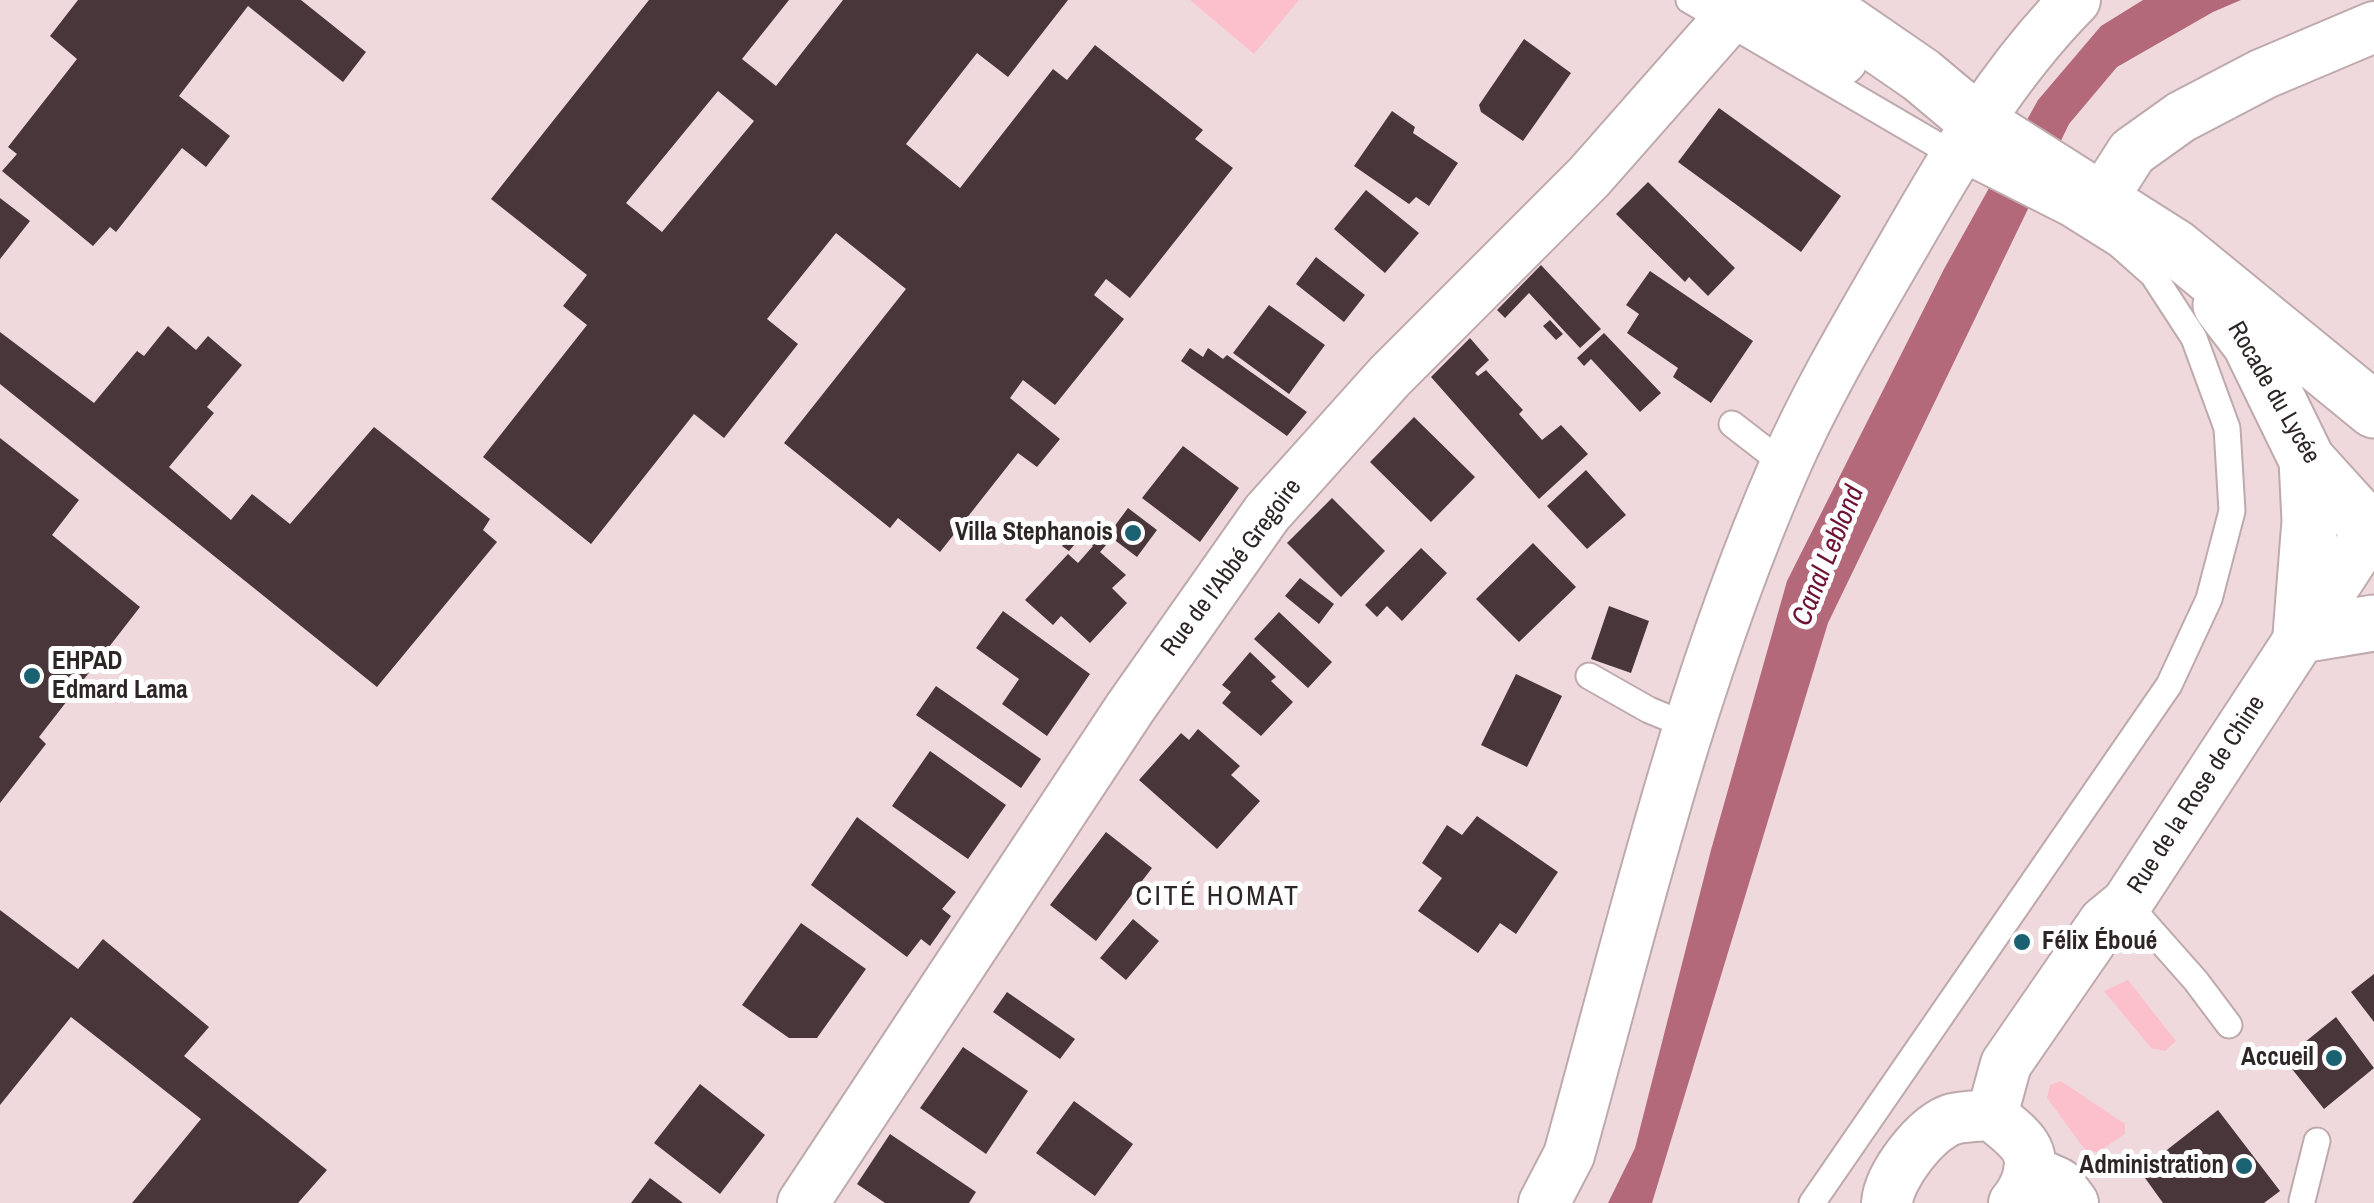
<!DOCTYPE html>
<html>
<head>
<meta charset="utf-8">
<style>
	body { margin:0 }
	canvas { display:block; background:#efd9dd }
</style>
</head>
<body>
<canvas width="2374" height="1203"></canvas>
<script>
const c = document.querySelector('canvas').getContext('2d');
c.lineJoin = 'round';
function fillPath(path, color) { c.fillStyle = color; c.fill(path, 'evenodd'); }
function trace(path, color, width, dash) { c.strokeStyle = color; c.lineWidth = width; c.lineCap = dash ? 'butt' : 'round'; c.setLineDash(dash || []); c.stroke(path); }
function write(font, color, halo, rows, align = 'center') {
  c.font = font + ' "Archivo Narrow",sans-serif'; c.lineWidth = 10; c.setLineDash([]); c.textBaseline = 'middle'; c.strokeStyle = halo; c.fillStyle = color; for (const [text, x, y, turn = 0] of rows) {
    c.save(); c.translate(x, y); c.rotate((+turn || 0) * Math.PI / 180); c.textAlign = isNaN(turn) ? turn : align; if (halo) c.strokeText(text, 0, 0); c.fillText(text, 0, 0); c.restore();
  }
}
const green = new Path2D(`
	M 1190,0 L 1299,0 L 1254,54 Z
	M 2128,980 L 2176,1041 L 2165,1051 L 2151,1048 L 2104,991 Z
	M 2061,1081 L 2125,1124 L 2125,1134 L 2098,1152 L 2086,1151 L 2047,1098 L 2050,1085 Z`);
const water = new Path2D(`
	M 2143,0 L 2241,0 L 2213,12 L 2117,67 L 2069,124 L 1828,623 L 1652,1203 L 1608,1203 L 1635,1148 L 1711,850 L 1787,581 L 1944,269 L 2038,100 L 2101,26 Z`);
const building = new Path2D(`
	M 78,0 L 301,0 L 366,52 L 343,82 L 248,6 L 179,96 L 230,136 L 206,167 L 182,148 L 116,232 L 110,227 L 93,246 L 2,171 L 17,154 L 8,147 L 77,59 L 50,36 Z
	M 649,0 L 789,0 L 742,59 L 776,86 L 843,0 L 1068,0 L 1008,77 L 977,53 L 906,144 L 960,188 L 1053,69 L 1067,80 L 1095,45 L 1203,130 L 1195,139 L 1233,168 L 1130,298 L 1106,279 L 1094,295 L 1124,319 L 1055,405 L 1023,380 L 1010,398 L 1060,439 L 1037,467 L 1018,453 L 940,552 L 898,518 L 890,528 L 784,443 L 906,289 L 836,233 L 767,319 L 798,344 L 724,438 L 694,414 L 591,544 L 483,457 L 587,325 L 563,306 L 587,275 L 491,199 ZM 718,91 L 754,121 L 662,232 L 626,203 Z
	M 1524,39 L 1571,73 L 1523,141 L 1481,112 L 1479,105 Z
	M 1719,108 L 1841,196 L 1801,252 L 1678,162 Z
	M 1392,111 L 1415,127 L 1413,133 L 1458,163 L 1429,206 L 1416,197 L 1409,204 L 1354,166 Z
	M 1648,182 L 1735,268 L 1708,296 L 1689,277 L 1685,282 L 1616,214 Z
	M 1366,190 L 1419,233 L 1385,273 L 1334,229 Z
	M 0,198 L 30,221 L 0,259 Z
	M 1316,257 L 1365,295 L 1344,322 L 1296,284 Z
	M 1541,265 L 1601,329 L 1580,348 L 1529,293 L 1505,318 L 1497,310 Z
	M 1650,271 L 1753,341 L 1711,403 L 1673,377 L 1678,368 L 1627,333 L 1639,314 L 1626,305 Z
	M 1269,305 L 1325,345 L 1289,394 L 1233,353 Z
	M 1550,320 L 1563,334 L 1556,340 L 1543,326 Z
	M 168,326 L 196,350 L 208,336 L 242,365 L 207,407 L 214,413 L 169,467 L 231,520 L 252,494 L 290,524 L 374,427 L 490,519 L 483,530 L 497,542 L 377,687 L 0,384 L 0,332 L 94,403 L 137,351 L 144,356 Z
	M 1604,333 L 1661,393 L 1640,412 L 1591,359 L 1584,366 L 1577,358 Z
	M 1470,338 L 1489,360 L 1475,373 L 1478,376 L 1486,370 L 1523,410 L 1519,414 L 1542,440 L 1561,425 L 1588,454 L 1539,499 L 1431,377 Z
	M 1190,348 L 1203,357 L 1208,348 L 1223,359 L 1227,355 L 1307,412 L 1287,436 L 1181,361 Z
	M 1414,417 L 1475,477 L 1431,522 L 1370,462 Z
	M 0,438 L 79,500 L 52,535 L 140,607 L 39,737 L 46,744 L 0,803 Z
	M 1183,446 L 1239,488 L 1200,542 L 1142,498 Z
	M 1586,470 L 1626,515 L 1587,549 L 1547,506 Z
	M 1332,498 L 1385,551 L 1341,597 L 1287,543 Z
	M 1128,508 L 1157,530 L 1137,557 L 1108,535 Z
	M 1090,528 L 1107,544 L 1100,552 L 1126,575 L 1112,588 L 1127,603 L 1090,643 L 1061,616 L 1053,625 L 1025,600 L 1068,554 L 1078,563 L 1093,546 L 1082,536 Z
	M 1075,529 L 1082,536 L 1069,551 L 1062,546 Z
	M 1533,543 L 1576,587 L 1519,642 L 1476,599 Z
	M 1421,548 L 1447,573 L 1402,621 L 1387,606 L 1377,617 L 1365,605 Z
	M 1300,578 L 1334,604 L 1319,624 L 1285,596 Z
	M 1609,606 L 1649,621 L 1631,673 L 1591,659 Z
	M 1003,611 L 1090,674 L 1047,736 L 1002,704 L 1019,679 L 976,648 Z
	M 1279,612 L 1332,662 L 1308,688 L 1254,639 Z
	M 1250,652 L 1276,677 L 1271,681 L 1293,702 L 1261,736 L 1222,703 L 1231,692 L 1222,685 Z
	M 1516,674 L 1562,696 L 1527,767 L 1481,745 Z
	M 936,686 L 1041,759 L 1021,788 L 916,715 Z
	M 1198,729 L 1240,766 L 1231,775 L 1260,801 L 1217,849 L 1139,780 L 1181,733 L 1189,740 Z
	M 930,751 L 1006,805 L 968,859 L 892,806 Z
	M 1477,816 L 1558,872 L 1516,934 L 1500,923 L 1478,953 L 1418,911 L 1442,878 L 1422,863 L 1447,825 L 1462,835 Z
	M 857,817 L 956,892 L 942,909 L 951,916 L 930,946 L 921,939 L 907,957 L 811,885 Z
	M 1106,832 L 1152,868 L 1096,941 L 1050,905 Z
	M 0,910 L 78,969 L 103,939 L 209,1027 L 184,1056 L 327,1170 L 298,1203 L 132,1203 L 201,1119 L 71,1017 L 0,1105 Z
	M 1133,919 L 1159,941 L 1126,980 L 1100,958 Z
	M 801,923 L 866,969 L 817,1038 L 789,1038 L 742,1005 Z
	M 2374,974 L 2374,1022 L 2351,992 Z
	M 1007,992 L 1075,1039 L 1060,1059 L 993,1012 Z
	M 2336,1017 L 2374,1068 L 2324,1109 L 2284,1059 Z
	M 963,1047 L 1028,1091 L 986,1154 L 920,1108 Z
	M 700,1084 L 765,1135 L 720,1194 L 654,1143 Z
	M 1074,1101 L 1133,1144 L 1095,1196 L 1036,1153 Z
	M 2218,1110 L 2280,1191 L 2264,1203 L 2163,1203 L 2140,1171 Z
	M 890,1134 L 976,1192 L 969,1203 L 885,1203 L 857,1184 Z
	M 650,1178 L 683,1203 L 631,1203 Z`);
const lane = new Path2D(`
	M 1689,0 L 1956,156 L 2067,212 L 2118,244 L 2153,275 L 2194,338 L 2227,428 L 2232,511 L 2209,599 L 2169,685 L 1812,1203
	M 1732,424 L 1785,465
	M 1589,676 L 1649,710 L 1688,726
	M 2127,903 L 2196,981 L 2229,1025
	M 2302,1201 L 2317,1141`);
const street = new Path2D(`
	M 2102,199 L 2132,152 L 2181,117 L 2263,74 L 2374,27
	M 1992,1115 L 2006,1064 L 2104,922 L 2127,903 L 2374,525
	M 2029,1170 L 2058,1183 L 2073,1203
	M 803,1203 L 1130,708 L 1267,513 L 1390,376 L 1589,177 L 1745,0
	M 1544,1203 L 1569,1155 C 1633,924 1688,688 1784,468 C 1817,392 1861,319 1902,248 C 1953,159 2003,73 2075,0
	M 1887,1203 C 1889,1176 1926,1127 1953,1119 C 1965,1116 1979,1116 1992,1115 C 2002,1124 2021,1137 2027,1150 C 2035,1167 2025,1190 2014,1203`);
const secondary = new Path2D(`
	M 1752,0 L 1840,58
	M 1812,0 L 1921,75 L 1976,121 L 2176,248 L 2374,410
	M 2221,305 L 2250,343 L 2307,460 L 2374,534
	M 2307,460 L 2310,521 L 2301,635 L 2374,623`);
const markers = [
	[1133,533,10,"#1a6271"],
	[32,676,10,"#1a6271"],
	[2022,942,10,"#1a6271"],
	[2334,1058,10,"#1a6271"],
	[2244,1166,10,"#1a6271"]
];
const streetNames = [
	["Rocade du Lycée",2273,393,60],
	["Rue de l'Abbé Gregoire",1232,568,-53],
	["Rue de la Rose de Chine",2197,795,-57]
];
const poiNames = [
	["Villa Stephanois",1113,533],
	["EHPAD",52,662,"left"],
	["Edmard Lama",52,691,"left"],
	["Félix Éboué",2042,942,"left"],
	["Accueil",2314,1058],
	["Administration",2224,1166]
];
const waterNames = [
	["Canal Leblond",1829,556,-68]
];
const neighbourhoodNames = [
	["CITÉ HOMAT",1218,897]
];
fillPath(green, '#fbc0cb');
fillPath(water, '#b4697a');
fillPath(building, '#48363a');
trace(lane, '#bea9ac', 29);
trace(street, '#bea9ac', 54);
trace(secondary, '#bea9ac', 59);
trace(lane, '#fff', 25);
trace(street, '#fff', 50);
trace(secondary, '#fff', 55);
for (const [x, y, r, color] of markers) { const dot = new Path2D(); dot.arc(x, y, r, 0, 2 * Math.PI); c.fillStyle = color; c.fill(dot); trace(dot, '#fff', 4); }
write('25px', '#2d2526', '#fff', streetNames);
write('bold 25px', '#2d2526', '#fff', poiNames, 'right');
write('italic 28px', '#6e1133', '#fff', waterNames);
c.letterSpacing = '2.5px';
write('28px', '#2d2526', '#fff', neighbourhoodNames);
c.letterSpacing = '0px';
</script>
</body>
</html>
